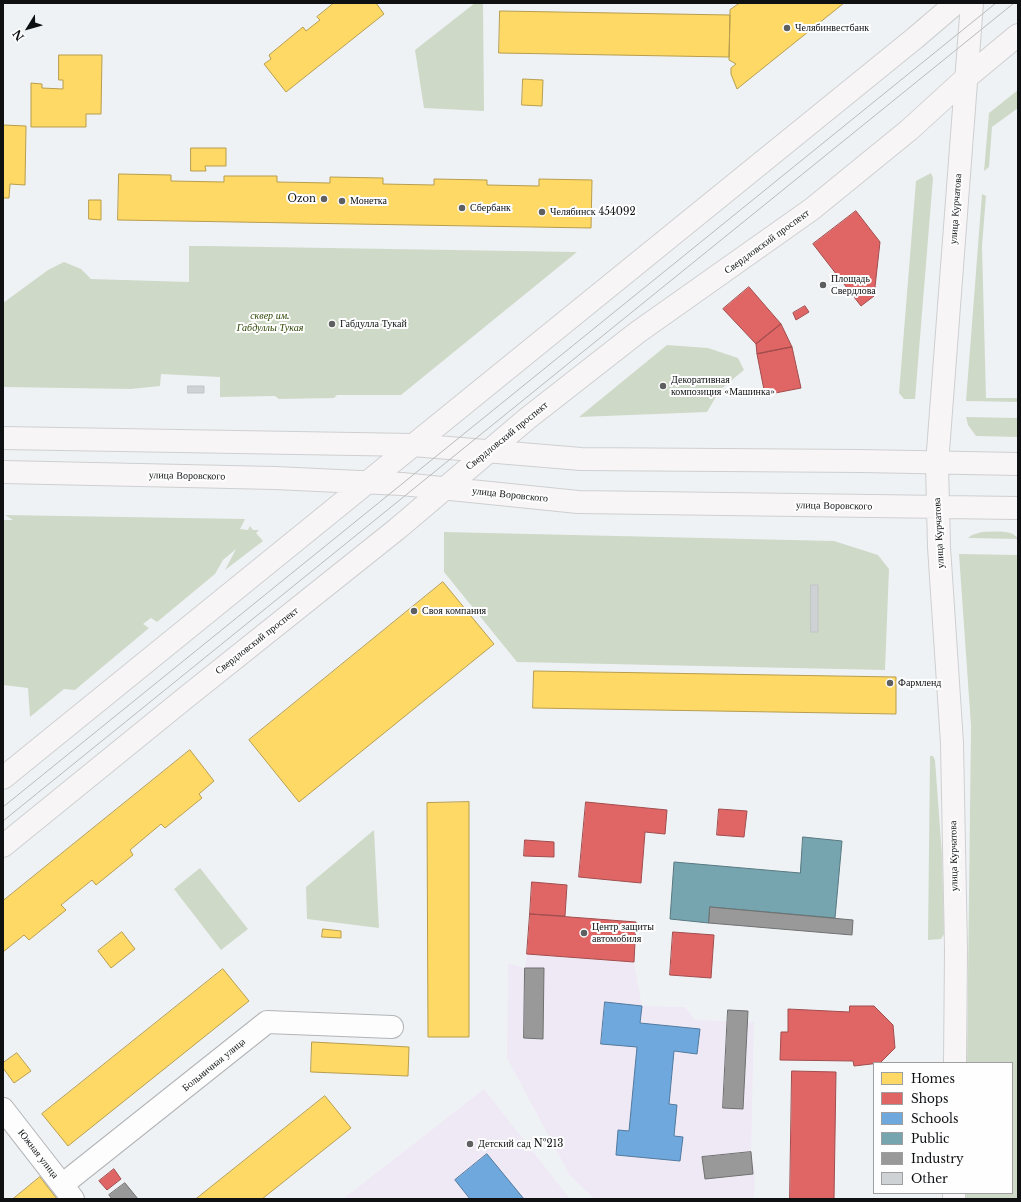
<!DOCTYPE html>
<html>
<head>
<meta charset="utf-8">
<style>
	body { margin:0 }
	#map { position:relative; width:1021px; height:1202px; overflow:hidden; background:#eff2f5; font-family:"Libre Baskerville",serif }
	canvas { display:block }
	.frame { position:absolute; inset:0; border:4px solid #0e1012; pointer-events:none }
	.legend { position:absolute; left:873px; top:1062px; width:140px; height:132px; box-sizing:border-box; background:#fefefe; border:1px solid #9e9fa0; margin:0; padding:5px 7px; list-style:none; font-size:12px; color:#0e1012 }
	.legend li { display:flex; align-items:center; gap:8px; height:20px }
	.legend b { width:20px; border:1px solid #9e9fa0 }
	.north { position:absolute; left:8px; top:8px; width:40px; height:40px; -webkit-text-stroke:3px #fefefe; paint-order:stroke; rotate:233deg; font-size:11px; font-weight:700; line-height:16px; text-align:center; color:#0e1012 }
	.north::after { content:''; display:block; margin:auto; width:14px; height:18px; background:#0e1012; clip-path:polygon(50% 0,100% 100%,50% 72%,0 100%) }
</style>
</head>
<body>
<div id="map">
<canvas width="1021" height="1202"></canvas>
<div class="frame"></div>
<ul class="legend">
<li><b style="height:11px;background:#ffd966"></b>Homes</li>
<li><b style="height:11px;background:#e06666"></b>Shops</li>
<li><b style="height:11px;background:#6fa8dc"></b>Schools</li>
<li><b style="height:11px;background:#76a5af"></b>Public</li>
<li><b style="height:11px;background:#999"></b>Industry</li>
<li><b style="height:11px;background:#cfd2d4"></b>Other</li>
</ul>
<div class="north">N</div>
</div>
<script>
const c = document.querySelector('canvas').getContext('2d');
c.lineJoin = 'round';
function fillPath(path, color) { c.fillStyle = color; c.fill(path, 'evenodd'); }
function trace(path, color, width, dash) { c.strokeStyle = color; c.lineWidth = width; c.lineCap = dash ? 'butt' : 'round'; c.setLineDash(dash || []); c.stroke(path); }
function write(font, color, halo, rows, align = 'center') {
  c.font = font + ' "Libre Baskerville",serif'; c.lineWidth = 4; c.setLineDash([]); c.textBaseline = 'middle'; c.strokeStyle = halo; c.fillStyle = color; for (const [text, x, y, turn = 0] of rows) {
    c.save(); c.translate(x, y); c.rotate((+turn || 0) * Math.PI / 180); c.textAlign = isNaN(turn) ? turn : align; if (halo) c.strokeText(text, 0, 0); c.fillText(text, 0, 0); c.restore();
  }
}
const education = new Path2D(`
	M 527,954 L 634,962 L 642,1006 L 685,1007 L 695,1020 L 754,1022 L 751,1152 L 755,1174 L 754,1199 L 595,1199 L 570,1176 L 507,1058 L 508,963 L 525,968 Z
	M 484,1089 L 570,1199 L 343,1199 Z`);
const green = new Path2D(`
	M 475,3 L 483,3 L 484,111 L 424,108 L 415,50 Z
	M 1018,90 L 1018,108 L 992,127 L 989,167 L 984,171 L 989,113 Z
	M 931,173 L 933,178 L 915,399 L 904,399 L 899,393 L 916,181 Z
	M 982,194 L 986,196 L 982,246 L 986,398 L 1018,398 L 1018,402 L 966,401 Z
	M 189,246 L 206,246 L 577,252 L 401,395 L 337,395 L 334,398 L 279,399 L 275,396 L 220,397 L 220,377 L 161,374 L 160,386 L 131,389 L 3,387 L 3,303 L 48,270 L 64,262 L 81,269 L 91,279 L 189,282 Z
	M 667,345 L 708,348 L 738,358 L 744,370 L 720,390 L 707,412 L 579,417 Z
	M 966,417 L 1018,418 L 1018,437 L 976,436 L 968,425 Z
	M 5,515 L 245,519 L 240,529 L 248,530 L 250,526 L 253,530 L 259,530 L 256,533 L 263,541 L 225,570 L 236,549 L 223,560 L 215,574 L 157,622 L 151,618 L 143,624 L 149,628 L 75,690 L 64,689 L 30,717 L 28,688 L 3,685 L 3,520 L 13,520 Z
	M 444,532 L 834,541 L 878,555 L 889,569 L 885,670 L 517,662 L 444,572 Z
	M 982,532 C 993,532 1013,529 1018,539 L 968,538 L 972,535 Z
	M 959,554 L 1018,555 L 1018,1199 L 966,1199 L 966,1193 L 1012,1193 L 1012,1063 L 967,1063 L 971,726 Z
	M 930,756 L 933,756 L 935,760 L 942,855 L 944,934 L 941,939 L 928,940 Z
	M 374,830 L 379,928 L 307,919 L 306,887 Z
	M 200,868 L 248,929 L 221,950 L 174,889 Z`);
const homes = new Path2D(`
	M 334,3 L 376,3 L 384,14 L 286,92 L 264,64 L 271,59 L 269,55 L 303,27 L 306,31 L 320,20 L 317,17 Z
	M 740,3 L 844,3 L 737,89 L 731,74 L 731,68 L 736,64 L 729,60 L 730,15 L 730,10 Z
	M 500,11 L 730,15 L 729,57 L 499,53 Z
	M 59,55 L 102,55 L 101,114 L 86,114 L 86,127 L 31,127 L 31,83 L 42,84 L 42,88 L 63,89 L 63,80 L 59,80 Z
	M 523,79 L 543,80 L 542,106 L 522,105 Z
	M 3,125 L 26,126 L 25,185 L 10,184 L 9,198 L 3,198 Z
	M 191,148 L 226,148 L 226,166 L 205,166 L 206,171 L 191,171 Z
	M 119,174 L 171,175 L 171,181 L 224,182 L 224,176 L 277,176 L 277,182 L 330,183 L 330,177 L 383,178 L 383,184 L 434,185 L 434,179 L 487,180 L 487,185 L 539,186 L 539,179 L 592,180 L 591,228 L 118,220 Z
	M 89,200 L 101,200 L 101,220 L 89,219 Z
	M 443,582 L 494,644 L 299,802 L 249,740 Z
	M 534,671 L 896,677 L 896,714 L 533,708 Z
	M 190,750 L 214,781 L 199,794 L 202,798 L 165,828 L 161,824 L 130,850 L 133,855 L 96,885 L 92,880 L 61,905 L 66,910 L 29,940 L 24,935 L 3,952 L 3,901 Z
	M 469,802 L 469,1037 L 428,1037 L 427,803 Z
	M 323,929 L 341,931 L 341,938 L 322,937 Z
	M 122,932 L 135,949 L 111,968 L 98,951 Z
	M 223,969 L 249,1001 L 68,1146 L 42,1114 Z
	M 312,1042 L 409,1047 L 408,1076 L 311,1072 Z
	M 17,1053 L 31,1071 L 14,1083 L 3,1068 L 3,1063 Z
	M 325,1096 L 351,1128 L 262,1199 L 196,1199 Z
	M 40,1177 L 57,1199 L 13,1199 Z`);
const shops = new Path2D(`
	M 856,211 L 880,242 L 874,296 L 861,306 L 813,244 Z
	M 749,287 L 781,324 L 756,344 L 723,309 Z
	M 805,306 L 809,312 L 796,320 L 793,313 Z
	M 781,324 L 792,347 L 757,354 L 756,344 Z
	M 792,347 L 801,388 L 765,395 L 757,354 Z
	M 586,802 L 667,810 L 665,834 L 645,832 L 641,883 L 579,877 Z
	M 719,809 L 747,811 L 744,837 L 717,835 Z
	M 525,840 L 554,842 L 554,857 L 524,856 Z
	M 532,882 L 567,885 L 565,916 L 530,914 Z
	M 530,914 L 636,922 L 634,962 L 527,954 Z
	M 673,932 L 714,935 L 711,978 L 670,975 Z
	M 850,1006 L 874,1006 L 893,1025 L 895,1048 L 880,1063 L 854,1066 L 853,1061 L 780,1060 L 781,1032 L 788,1032 L 788,1009 L 849,1012 Z
	M 792,1071 L 836,1072 L 834,1199 L 790,1199 Z
	M 114,1169 L 121,1179 L 107,1190 L 99,1181 Z`);
const schools = new Path2D(`
	M 605,1002 L 642,1006 L 640,1023 L 700,1029 L 697,1054 L 674,1051 L 669,1104 L 677,1105 L 674,1136 L 683,1137 L 680,1161 L 616,1155 L 618,1130 L 629,1131 L 637,1047 L 601,1044 Z
	M 487,1154 L 524,1199 L 470,1199 L 455,1180 Z`);
const public = new Path2D(`
	M 803,837 L 842,841 L 835,918 L 710,907 L 709,923 L 670,919 L 674,862 L 800,873 Z`);
const industry = new Path2D(`
	M 710,907 L 853,920 L 852,935 L 709,923 Z
	M 525,968 L 544,968 L 543,1039 L 524,1038 Z
	M 728,1010 L 748,1011 L 743,1109 L 723,1108 Z
	M 751,1152 L 753,1174 L 705,1179 L 702,1157 Z
	M 125,1183 L 138,1199 L 112,1199 L 109,1195 Z`);
const building = new Path2D(`
	M 188,386 L 204,386 L 204,393 L 188,393 Z
	M 811,585 L 818,585 L 818,632 L 811,632 Z`);
const minor = new Path2D(`
	M 3,1109 L 73,1199
	M 62,1185 L 267,1022 L 392,1027`);
const major = new Path2D(`
	M 3,438 L 413,445 L 581,459 L 861,461 L 1018,464
	M 3,472 L 275,478 L 402,484 L 578,502 L 1018,508
	M 3,778 L 915,38 L 956,3
	M 3,846 L 184,699 L 397,529 L 528,418 L 638,332 L 812,209 L 909,130 L 966,78 L 1018,35
	M 955,1063 L 956,950 L 952,743 L 939,547 L 937,464 L 972,3
	M 954,1199 L 954,1193`);
const tram = new Path2D(`
	M 3,807 L 996,3
	M 3,821 L 1014,3`);
const markers = [
	[787,28,4,"#5d5f61"],
	[324,199,4,"#5d5f61"],
	[342,201,4,"#5d5f61"],
	[462,208,4,"#5d5f61"],
	[542,212,4,"#5d5f61"],
	[823,285,4,"#5d5f61"],
	[332,324,4,"#5d5f61"],
	[663,386,4,"#5d5f61"],
	[414,611,4,"#5d5f61"],
	[890,683,4,"#5d5f61"],
	[584,933,4,"#5d5f61"],
	[470,1144,4,"#5d5f61"]
];
const poiNames = [
	["Челябинвестбанк",795,28],
	["Ozon",316,199,"right"],
	["Монетка",350,201],
	["Сбербанк",470,208],
	["Челябинск 454092",550,212],
	["Площадь",831,279],
	["Свердлова",831,291],
	["Габдулла Тукай",340,324],
	["Декоративная",671,380],
	["композиция «Машинка»",671,392],
	["Своя компания",422,611],
	["Фармленд",898,683],
	["Центр защиты",592,927],
	["автомобиля",592,939],
	["Детский сад №213",478,1144]
];
const streetNames = [
	["улица Курчатова",956,209,-86],
	["Свердловский проспект",767,242,-36],
	["Свердловский проспект",507,436,-39],
	["улица Воровского",187,476,1],
	["улица Воровского",510,495,6],
	["улица Воровского",834,506,1],
	["улица Курчатова",939,533,-93],
	["Свердловский проспект",257,641,-38],
	["улица Курчатова",954,856,-91],
	["Больничная улица",214,1065,-39],
	["Южная улица",38,1154,52]
];
const parkNames = [
	["сквер им.",270,316],
	["Габдуллы Тукая",270,328]
];
fillPath(education, '#efe9f5');
fillPath(green, '#cfd9c8');
fillPath(homes, '#ffd966');
trace(homes, '#b79d4d', 1);
fillPath(shops, '#e06666');
trace(shops, '#a14c4d', 1);
fillPath(schools, '#6fa8dc');
trace(schools, '#527a9f', 1);
fillPath(public, '#76a5af');
trace(public, '#577880', 1);
fillPath(industry, '#999');
trace(industry, '#6f7070', 1);
fillPath(building, '#cfd2d4');
trace(building, '#c2c4c6', 1);
trace(minor, '#b2b4b6', 24);
trace(major, '#cecfd0', 24);
trace(minor, '#fdfdfe', 22);
trace(major, '#f8f5f6', 22);
trace(tram, '#b9baba', 1);
for (const [x, y, r, color] of markers) { const dot = new Path2D(); dot.arc(x, y, r, 0, 2 * Math.PI); c.fillStyle = color; c.fill(dot); trace(dot, '#fefefe', 1.5); }
write('10px', '#0e1012', '#fefefe', poiNames, 'left');
write('10px', '#0e1012', '#fefefe', streetNames);
write('italic 10px', '#2b4300', '#fefefe', parkNames);
</script>
</body>
</html>
